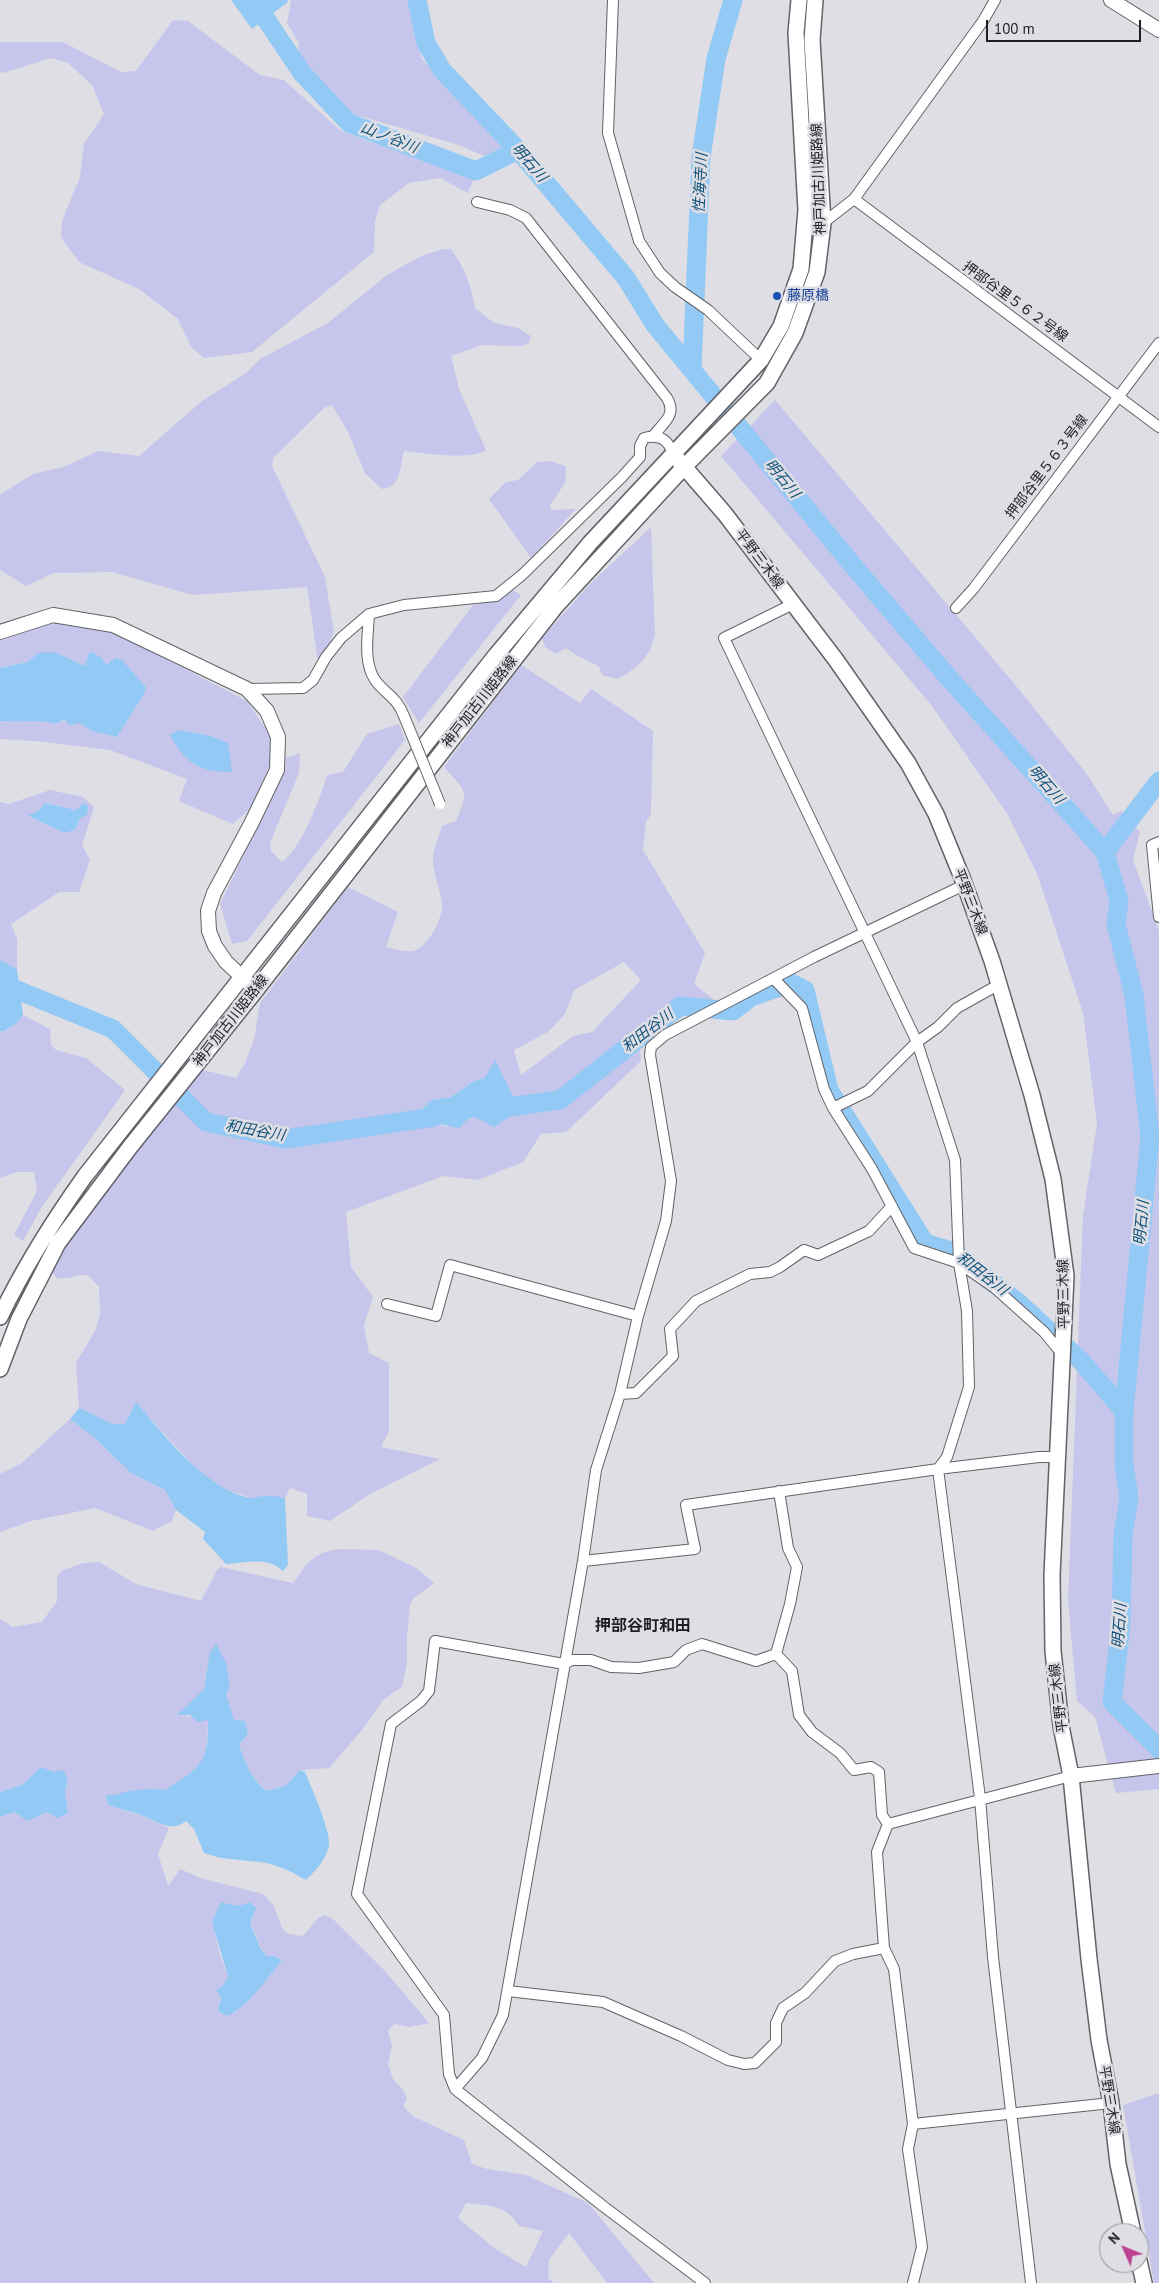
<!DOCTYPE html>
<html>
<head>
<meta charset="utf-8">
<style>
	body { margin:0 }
	#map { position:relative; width:1159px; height:2283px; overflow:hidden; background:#dfdee5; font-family:"PT Sans",sans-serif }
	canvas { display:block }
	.north { position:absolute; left:1099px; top:2223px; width:50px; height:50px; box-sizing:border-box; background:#dfdee5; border:1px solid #929297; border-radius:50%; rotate:314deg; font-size:14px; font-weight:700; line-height:20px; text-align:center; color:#1f1f21 }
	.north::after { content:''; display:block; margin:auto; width:18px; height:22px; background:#bd4192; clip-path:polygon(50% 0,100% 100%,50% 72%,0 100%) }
	.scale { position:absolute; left:986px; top:20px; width:155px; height:22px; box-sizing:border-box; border:2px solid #1f1f21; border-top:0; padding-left:6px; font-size:15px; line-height:18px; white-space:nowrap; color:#1f1f21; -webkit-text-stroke:4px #dfdee5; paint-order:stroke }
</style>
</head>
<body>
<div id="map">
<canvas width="1159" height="2283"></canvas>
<div class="north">N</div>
<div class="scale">100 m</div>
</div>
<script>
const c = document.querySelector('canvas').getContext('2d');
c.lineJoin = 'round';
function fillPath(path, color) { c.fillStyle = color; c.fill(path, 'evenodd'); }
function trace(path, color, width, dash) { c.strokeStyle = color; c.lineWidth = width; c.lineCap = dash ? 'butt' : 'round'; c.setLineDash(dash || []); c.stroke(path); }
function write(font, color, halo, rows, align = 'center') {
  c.font = font + ' "PT Sans","Noto Sans JP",sans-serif'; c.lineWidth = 5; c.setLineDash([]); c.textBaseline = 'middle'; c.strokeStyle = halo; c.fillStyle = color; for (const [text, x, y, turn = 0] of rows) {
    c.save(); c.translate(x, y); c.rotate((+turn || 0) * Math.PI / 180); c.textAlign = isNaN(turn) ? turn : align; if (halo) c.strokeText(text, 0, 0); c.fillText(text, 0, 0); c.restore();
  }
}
const green = new Path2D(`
	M 291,0 L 411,0 L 410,11 L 422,59 L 505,149 L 484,156 L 459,145 L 346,112 L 298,56 L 299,43 L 287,23 Z
	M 173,20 L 188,21 L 260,75 L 284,80 L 341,131 L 474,179 L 468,193 L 440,178 L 409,183 L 380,205 L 375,221 L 374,252 L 252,352 L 204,358 L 191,347 L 178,319 L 139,289 L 79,262 L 61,237 L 62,221 L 80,177 L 84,144 L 104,114 L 92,85 L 68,63 L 51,58 L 3,73 L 0,72 L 0,42 L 63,42 L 121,72 L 136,71 Z
	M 443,249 L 451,249 C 465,268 471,285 475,308 L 494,323 L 518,328 L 531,336 L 529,343 L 521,346 L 482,345 L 451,356 L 459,389 L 486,450 C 468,461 425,453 404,451 C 400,467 401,487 382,489 L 365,473 L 348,432 L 332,405 L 324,408 L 273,458 L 272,466 L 325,577 L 334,632 L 319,668 L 307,587 L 193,595 L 112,572 L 54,573 L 26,586 L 0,570 L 0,495 L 33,474 L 63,467 L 99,451 L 139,456 L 202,401 L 246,373 L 260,359 L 328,323 L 387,275 L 421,256 Z
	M 775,400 L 1017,687 L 1086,773 L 1113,815 L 1121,811 L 1140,832 L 1133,860 L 1159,931 L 1159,1789 L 1116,1793 L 1095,1717 L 1077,1701 L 1068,1601 L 1083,1216 L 1097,1124 L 1083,1013 L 1038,876 L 1008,815 L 932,706 L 721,456 Z
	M 552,461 L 566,467 L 565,483 L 550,505 L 551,510 L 576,509 L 531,558 L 489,499 L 506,482 L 518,480 L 537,462 Z
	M 651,527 L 655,635 C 649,659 638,668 617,679 L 602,675 L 599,666 L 577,656 L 566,648 L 556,654 L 545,647 L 542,638 L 591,583 Z
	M 511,589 L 521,595 L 419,723 L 403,697 L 473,605 L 497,601 Z
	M 57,621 L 113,632 L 247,701 L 270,735 L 270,764 L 252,807 L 233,824 L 179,801 L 187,779 L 110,750 L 36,741 L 0,739 L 0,721 C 17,723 40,718 55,724 C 73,715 98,730 117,737 L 144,694 L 146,687 L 134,674 L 106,666 L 90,651 L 84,666 L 57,653 L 39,653 L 27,662 L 0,668 L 0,641 ZM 210,736 L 227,743 L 231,772 Z
	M 521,665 L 580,703 L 591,689 L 653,731 L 651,814 L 646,822 L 643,850 L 705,953 L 694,984 L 713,999 L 639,1042 L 641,1061 L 566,1132 L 541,1134 L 523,1162 L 478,1180 L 443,1176 L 346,1212 L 351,1267 L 373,1297 L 364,1325 L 369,1353 L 389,1363 L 389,1431 L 381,1447 L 440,1459 L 370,1494 L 330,1521 L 307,1516 L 307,1494 L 290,1488 L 285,1498 L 266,1496 L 252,1498 L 227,1490 L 215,1483 L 200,1473 L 136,1403 L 125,1424 L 113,1424 L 79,1408 L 76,1363 L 96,1329 L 100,1313 L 99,1287 L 88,1275 C 77,1274 68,1280 56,1278 L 52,1271 L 71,1239 L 199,1069 L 236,1078 L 245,1063 L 254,1040 L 260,1003 L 348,887 L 398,912 L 386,947 C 394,949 405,952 413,951 C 427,949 443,918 442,905 C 441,890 433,875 433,859 C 433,849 439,836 442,826 L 456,821 C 470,789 466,792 444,767 ZM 624,962 L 641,980 L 592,1032 L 573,1036 L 521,1075 L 514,1050 L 548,1032 L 565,1014 L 574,990 ZM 485,1078 L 476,1117 L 446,1127 L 439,1124 L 418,1125 L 411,1119 L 432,1100 L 451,1097 L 474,1081 Z
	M 399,724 L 405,740 L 247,941 L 232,944 L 220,904 L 286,768 L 286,758 L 300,753 L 299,773 L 270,843 L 271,851 L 282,862 C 302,847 320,799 327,775 L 343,772 L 367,734 Z
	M 50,790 L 83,797 L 94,807 L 82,845 L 90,860 L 79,892 L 59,892 L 11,924 L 17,939 L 17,969 L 0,960 L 0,802 L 9,804 ZM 45,803 L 76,810 L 80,808 L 80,818 L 75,830 L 64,833 L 27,815 L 37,812 Z
	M 23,1015 L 50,1029 L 51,1045 L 56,1050 L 86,1058 L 125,1090 L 41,1208 L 23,1241 L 14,1235 L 37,1191 L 34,1172 L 17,1172 L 0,1178 L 0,1032 L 4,1032 L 17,1023 Z
	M 70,1419 L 96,1439 L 131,1473 L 165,1490 L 176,1510 L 172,1521 L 153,1531 L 95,1508 L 31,1521 L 0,1532 L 0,1474 L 22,1463 Z
	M 339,1549 L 379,1550 L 416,1568 L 434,1583 L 414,1598 L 410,1604 L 407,1637 L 407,1663 L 402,1687 L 384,1699 L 361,1731 L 329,1768 L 300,1770 L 285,1786 L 266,1791 C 252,1778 244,1762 239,1744 L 248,1733 L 245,1721 L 234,1721 L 226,1694 L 207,1668 L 204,1689 L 178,1715 L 208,1719 L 206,1756 L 198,1768 L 165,1790 L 128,1791 L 118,1796 L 108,1805 L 143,1816 L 169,1828 L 158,1854 L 168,1886 L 180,1869 L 200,1878 L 263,1894 L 274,1906 L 282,1928 L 288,1934 L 303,1936 L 318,1918 L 325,1915 L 333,1919 L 384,1970 L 429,2023 L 409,2027 L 394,2024 L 388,2031 L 392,2046 L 388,2064 L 393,2079 L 404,2091 L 407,2099 L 403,2106 L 414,2117 L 464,2140 L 472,2164 L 487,2169 L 526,2175 L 588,2203 L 654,2283 L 607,2283 L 569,2233 L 549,2260 L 548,2278 L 554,2283 L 0,2283 L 0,1817 L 15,1812 L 27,1821 L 47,1812 L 68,1813 L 65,1792 L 68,1780 L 41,1767 L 22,1785 L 0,1792 L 0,1619 L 13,1627 L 42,1622 L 57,1601 L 57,1577 L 61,1571 L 83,1563 L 99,1562 L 136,1584 L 201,1601 L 217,1570 L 221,1567 L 293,1583 C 308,1562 313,1553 339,1549 ZM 249,1902 L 253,1917 L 250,1923 C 257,1934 258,1946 267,1956 L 275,1956 L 282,1961 L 252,1996 L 234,2013 L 218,2011 L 222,1987 L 228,1977 C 221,1958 208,1926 220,1907 L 243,1906 ZM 466,2203 C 489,2206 506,2204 519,2226 L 543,2231 L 526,2267 L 494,2248 L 458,2218 Z
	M 1159,2093 L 1159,2283 L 1154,2283 L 1123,2105 Z`);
const water = new Path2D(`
	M 231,0 L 287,0 L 288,2 L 252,29 Z
	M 90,651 L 102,658 L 106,665 L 116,658 L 122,660 L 146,687 L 144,694 L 117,737 L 92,731 L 80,723 L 70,725 L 64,720 L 55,724 C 41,719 17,723 0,721 L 0,668 L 27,662 L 39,653 L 48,652 L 57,653 L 84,666 Z
	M 179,730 L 210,736 L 228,743 L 232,772 C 199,772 185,763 170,735 Z
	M 45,803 L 76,810 L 84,803 L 88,806 L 87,815 L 80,818 L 75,830 L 64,833 L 27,815 L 37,812 Z
	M 0,960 L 17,969 L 23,1015 L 17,1023 L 3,1032 L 0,1031 Z
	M 495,1060 L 520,1110 L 494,1127 L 475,1117 L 468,1119 L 459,1128 C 451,1127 446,1125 439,1124 C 430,1122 420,1126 411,1123 L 411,1119 L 432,1100 L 451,1097 L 474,1081 L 485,1078 Z
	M 136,1402 C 165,1436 205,1489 250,1498 C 255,1498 260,1496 265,1496 C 272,1495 278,1497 285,1498 L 288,1565 L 283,1571 C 267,1556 247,1563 226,1564 L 203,1539 L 205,1532 L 176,1510 L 165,1490 L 131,1473 L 96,1439 L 70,1419 L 79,1408 L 113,1424 L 125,1424 Z
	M 216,1644 L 226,1663 L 230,1687 L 226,1694 L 234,1720 L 245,1721 L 248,1734 L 239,1744 C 244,1762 252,1779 266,1791 L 285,1786 L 300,1770 L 305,1772 C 311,1786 331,1832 329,1845 C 326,1860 316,1870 306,1880 C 293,1873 281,1866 266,1863 C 245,1859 224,1861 204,1853 L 194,1829 L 186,1821 C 171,1833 159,1822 143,1816 C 132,1811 119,1809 108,1805 L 106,1795 C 117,1796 119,1793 129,1791 C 140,1789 154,1789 165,1790 C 201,1766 208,1766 208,1720 L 198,1722 L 190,1715 L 177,1715 L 204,1689 L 210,1652 Z
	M 41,1767 L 54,1772 L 63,1770 L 68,1780 L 65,1792 L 68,1813 L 57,1818 L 47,1812 L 27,1821 L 15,1812 L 0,1817 L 0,1792 L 22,1785 Z
	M 221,1902 C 231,1905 240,1908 249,1902 L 256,1908 L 250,1923 L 261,1949 L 267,1956 L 275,1956 L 282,1961 C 266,1978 249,2007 227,2016 L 218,2011 L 221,1997 L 216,1990 L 222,1987 L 228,1977 L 212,1922 Z`);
const river = new Path2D(`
	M 253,0 L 302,73 L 349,123 L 476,171 L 518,150
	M 417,0 L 426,43 L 442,70 L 518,150 L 626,278 L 655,325 L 855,568 L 948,677 L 1105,852 L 1119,901 L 1116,924 L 1134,995 L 1150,1137 L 1124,1411 L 1124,1465 L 1129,1498 L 1123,1535 L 1121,1625 L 1112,1702 L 1159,1749
	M 692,369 L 701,157 L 716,59 L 733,0
	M 1105,852 L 1159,781
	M 0,983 L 113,1029 L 206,1122 L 286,1139 L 434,1117
	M 494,1109 L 560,1100 L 680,1006 L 733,1011 L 751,997 L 791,983 L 805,990 L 829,1090 L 925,1243 L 952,1251 L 1019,1303 L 1082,1362 L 1124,1411`);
const street = new Path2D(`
	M 613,0 L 608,133 L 639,241 L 660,273 L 675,287 L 708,310 L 761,360
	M 854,199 L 1159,427
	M 477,202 L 510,210 L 526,218 L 667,398 C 677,415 664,422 653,436
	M 823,223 L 854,199 L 983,21 L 995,0
	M 793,604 L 724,638 L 917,1042 L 955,1160 L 959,1263 L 967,1311 L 969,1387 L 947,1457 L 938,1469 L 980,1798 L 993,1957 L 1031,2283
	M 956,608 L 974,588 L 1159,343
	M 369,614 C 368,635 363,662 375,680 C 385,694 397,697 404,716
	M 247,689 L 303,688 L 313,680 L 326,657 L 341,638 L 369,614 L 404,605 L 496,596 L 522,575 L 622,477 L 640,457 L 640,446 L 644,438 C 661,434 668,440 674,455
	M 1159,842 L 1152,845 L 1159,917
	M 774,979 L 802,1008 L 824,1089 L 833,1108 L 872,1169 L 914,1248 L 959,1263 L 995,1288 L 1044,1332 L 1063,1355
	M 833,1108 L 868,1091 L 917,1042 L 938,1027 L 957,1008 L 998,985
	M 387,1304 L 436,1316 L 450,1265 L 638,1316
	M 620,1394 L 636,1393 L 673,1356 L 670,1329 L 696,1301 L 750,1274 L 770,1272 L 780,1267 L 804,1250 L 818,1255 L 869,1231 L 892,1206
	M 583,1561 L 695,1549 L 686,1505 L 938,1469 L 1039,1457 L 1058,1457
	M 776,1654 L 792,1671 L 799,1715 L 812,1732 L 840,1753 L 854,1770 L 871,1767 L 879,1772 L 882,1815 L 888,1824
	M 776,1654 L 790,1604 L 797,1567 L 788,1548 L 779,1491
	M 888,1824 L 877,1852 L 884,1948 L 894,1969 L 913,2124 L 908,2149 L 922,2247 L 913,2283
	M 888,1824 L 1071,1776
	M 508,1991 L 603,2002 L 681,2036 L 728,2060 L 744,2064 L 755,2063 L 776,2042 L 776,2023 L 783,2008 L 805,1993 L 835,1961 L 853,1954 L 884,1948
	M 455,2089 L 482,2058 L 503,2015 L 583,1561 L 596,1470 L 620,1394 L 638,1316 L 666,1221 L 671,1181 L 650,1055 L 651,1047 L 665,1035 L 814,957 L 964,885
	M 913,2124 L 1111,2103
	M 705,2283 L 603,2206 L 455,2089 L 449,2074 L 444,2015 L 357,1894 L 391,1724 L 421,1701 L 429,1691 L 435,1641 L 564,1664 L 572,1660 L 591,1660 L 611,1667 L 639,1668 L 674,1662 L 686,1650 L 702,1644 L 756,1661 L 776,1654`);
const secondary = new Path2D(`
	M 1111,0 L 1159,30
	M 0,632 L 53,615 L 113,625 L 247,689 L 267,711 L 278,737 L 277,770 L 251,824 L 214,893 L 208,911 L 209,931 L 215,946 L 226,962 L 256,990
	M 1071,1776 L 1159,1766`);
const primary = new Path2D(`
	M 674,455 L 725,514 L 836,660 L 908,763 L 936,814 L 963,880 L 992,961 L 1032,1095 L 1053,1179 L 1066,1276 L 1052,1575 L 1053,1651 L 1061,1726 L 1071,1776 L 1089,1959 L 1099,2040 L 1111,2103 L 1118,2164 L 1133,2233
	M 0,1317 C 24,1267 53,1221 85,1176 L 496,655 L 590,543 L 761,360 L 781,326 L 801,269 L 806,210 L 796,33 L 799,0
	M 0,1369 L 19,1319 L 58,1243 L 130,1147 L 256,990 L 556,606 L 684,467 L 767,383 L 795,333 L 817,272 L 823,223 L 812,40 L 815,0
	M 1139,2261 L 1144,2283`);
const streetBridge = new Path2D(`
	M 404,716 L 440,804`);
const markers = [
	[777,296,5,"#1a4fb4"]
];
const streetNames = [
	["神戸加古川姫路線",819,179,-92],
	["押部谷里５６２号線",1015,302,36],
	["押部谷里５６３号線",1047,467,-53],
	["平野三木線",759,559,53],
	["神戸加古川姫路線",480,702,-52],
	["平野三木線",970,902,69],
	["神戸加古川姫路線",231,1021,-52],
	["平野三木線",1064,1294,-91],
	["平野三木線",1059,1698,-97],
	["平野三木線",1109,2100,81]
];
const transitNames = [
	["藤原橋",787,296]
];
const waterNames = [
	["山ノ谷川",389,138,21],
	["明石川",529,163,49],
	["性海寺川",701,183,-87],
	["明石川",782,479,50],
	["明石川",1046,785,49],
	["和田谷川",648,1031,-38],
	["和田谷川",255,1131,10],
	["明石川",1142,1223,-85],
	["和田谷川",982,1274,38],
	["明石川",1120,1626,-86]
];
const quarterNames = [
	["押部谷町和田",643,1626]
];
fillPath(green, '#c6c5eb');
fillPath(water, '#92caf5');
trace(river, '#92caf5', 19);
trace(street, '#626268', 12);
trace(secondary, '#626268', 16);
trace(primary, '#626268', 18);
trace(street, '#fff', 10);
trace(secondary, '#fff', 14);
trace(primary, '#fff', 15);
trace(streetBridge, '#626268', 12, []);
trace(streetBridge, '#fff', 10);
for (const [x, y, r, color] of markers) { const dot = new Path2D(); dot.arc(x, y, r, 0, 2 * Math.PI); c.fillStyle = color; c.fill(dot); trace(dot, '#dfdee5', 2); }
write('14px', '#1f1f21', '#dfdee5', streetNames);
write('14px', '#164399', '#dfdee5', transitNames, 'left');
write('italic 15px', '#10527a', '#dfdee5', waterNames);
write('bold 16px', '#1f1f21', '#dfdee5', quarterNames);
</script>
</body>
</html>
